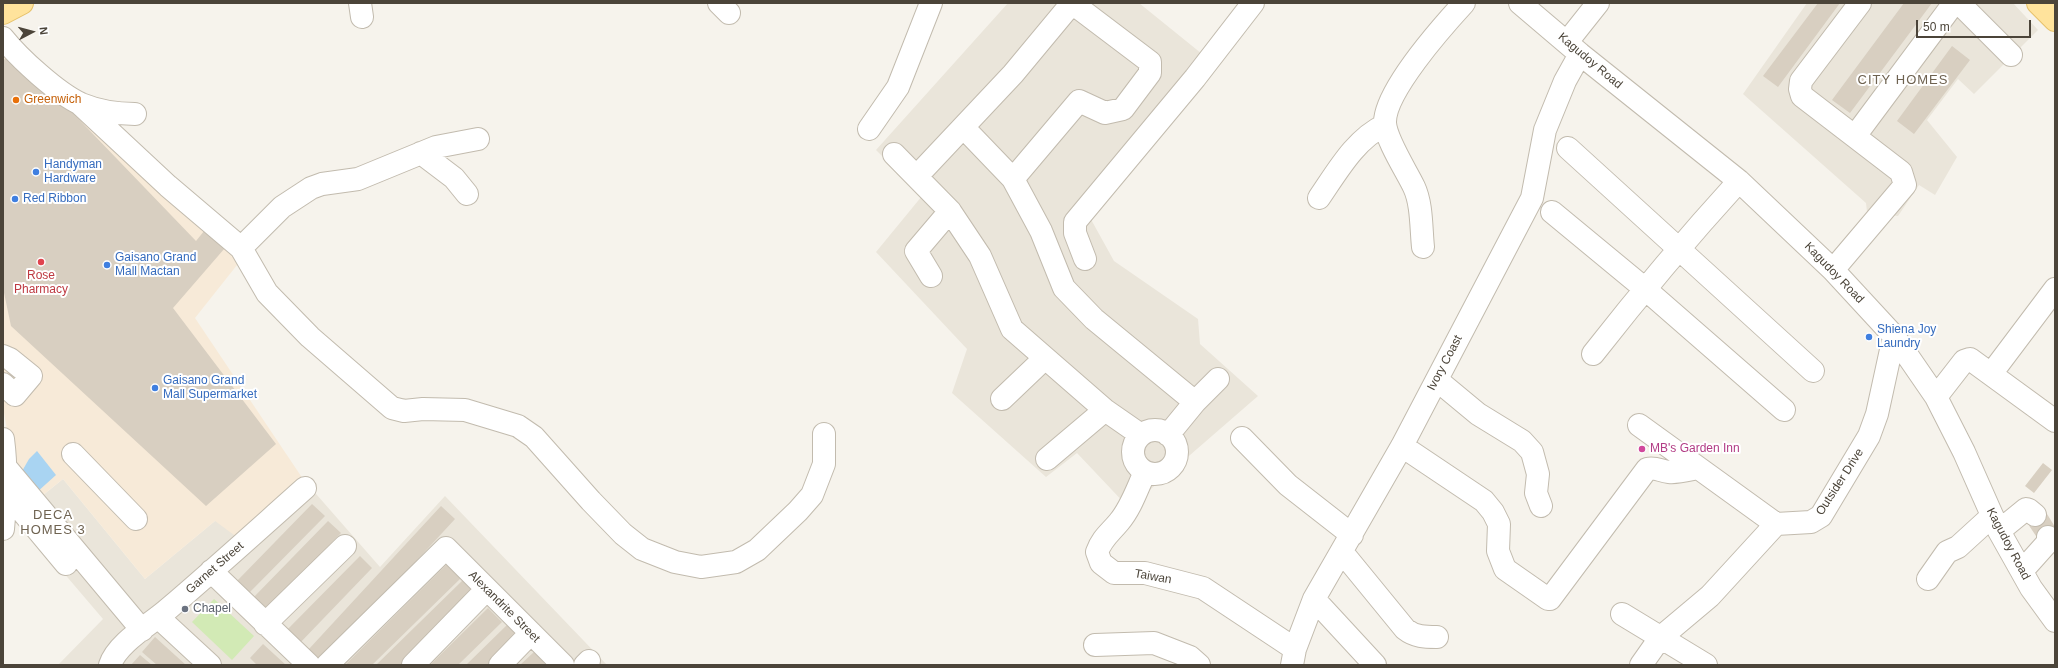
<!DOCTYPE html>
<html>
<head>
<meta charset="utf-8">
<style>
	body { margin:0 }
	#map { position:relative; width:2058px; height:668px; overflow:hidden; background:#f6f3ec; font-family:Helvetica,sans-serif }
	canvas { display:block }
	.frame { position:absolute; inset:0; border:4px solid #4b4439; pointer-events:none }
	.north { position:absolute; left:12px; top:12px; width:40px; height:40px; -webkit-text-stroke:3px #fff; paint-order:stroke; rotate:84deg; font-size:11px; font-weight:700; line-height:16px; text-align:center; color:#4b4439 }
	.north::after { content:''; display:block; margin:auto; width:14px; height:18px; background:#4b4439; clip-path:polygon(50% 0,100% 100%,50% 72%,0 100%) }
	.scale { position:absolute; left:1916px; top:20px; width:115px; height:18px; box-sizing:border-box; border:2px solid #4b4439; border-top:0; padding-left:5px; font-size:12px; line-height:14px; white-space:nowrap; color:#4b4439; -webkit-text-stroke:3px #fff; paint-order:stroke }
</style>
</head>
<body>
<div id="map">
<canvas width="2058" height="668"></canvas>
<div class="frame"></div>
<div class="north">N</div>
<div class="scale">50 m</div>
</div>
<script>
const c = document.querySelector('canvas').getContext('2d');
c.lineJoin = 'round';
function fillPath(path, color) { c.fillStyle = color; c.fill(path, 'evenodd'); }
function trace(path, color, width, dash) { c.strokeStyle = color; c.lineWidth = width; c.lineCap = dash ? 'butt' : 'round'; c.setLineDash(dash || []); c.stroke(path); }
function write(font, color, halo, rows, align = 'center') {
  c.font = font + ' Helvetica,sans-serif'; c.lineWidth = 4; c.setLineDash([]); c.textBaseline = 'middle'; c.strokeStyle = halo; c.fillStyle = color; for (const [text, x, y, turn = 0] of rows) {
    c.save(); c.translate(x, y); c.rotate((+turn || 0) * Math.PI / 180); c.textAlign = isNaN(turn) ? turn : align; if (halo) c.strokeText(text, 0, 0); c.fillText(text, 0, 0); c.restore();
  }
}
const residential = new Path2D(`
	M 1008,3 L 1139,3 L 1212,62 L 1088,214 L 1114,261 L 1198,319 L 1200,344 L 1258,396 L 1129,508 L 1077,453 L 1046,477 L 952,393 L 967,349 L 876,252 L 922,196 L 876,150 Z
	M 1807,3 L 2013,3 L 2038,30 L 1974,94 L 1958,79 L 1927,120 L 1957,157 L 1935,195 L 1919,185 L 1898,216 L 1885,215 L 1844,270 L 1829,256 L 1867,212 L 1866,203 L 1743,94 Z
	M 63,479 L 145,579 L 215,521 L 303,479 L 380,567 L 445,496 L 607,665 L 58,665 L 103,619 L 16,517 Z`);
const commercial = new Path2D(`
	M 3,47 L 241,260 L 195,318 L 303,479 L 238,538 L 215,521 L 145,579 L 63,479 L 18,515 L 11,453 L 3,407 Z`);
const green = new Path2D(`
	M 214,599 L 254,636 L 232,660 L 192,622 Z`);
const water = new Path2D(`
	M 37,451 L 56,475 L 36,493 L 21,473 L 29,459 Z`);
const building = new Path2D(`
	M 1818,3 L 1840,3 L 1778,87 L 1763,76 Z
	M 1904,3 L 1932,3 L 1850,113 L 1832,100 Z
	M 1952,46 L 1970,60 L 1914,134 L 1897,121 Z
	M 16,54 L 196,241 L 209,225 L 231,241 L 173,308 L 276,444 L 206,506 L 11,326 L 3,288 L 3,60 Z
	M 2043,463 L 2052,470 L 2034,493 L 2025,486 Z
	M 312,504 L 325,516 L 249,593 L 237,581 Z
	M 441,506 L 455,519 L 323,662 L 309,649 Z
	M 2044,509 L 2055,527 L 2055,533 L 2040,542 L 2026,521 Z
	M 328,521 L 341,533 L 265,611 L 253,598 Z
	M 360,556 L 372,568 L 297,646 L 284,633 Z
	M 447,564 L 461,578 L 372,665 L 345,665 Z
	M 463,580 L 476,594 L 404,665 L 376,665 Z
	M 488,608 L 502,622 L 458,665 L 430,665 Z
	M 507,625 L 521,639 L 494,665 L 466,665 Z
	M 155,637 L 186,665 L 157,665 L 142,652 Z
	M 263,644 L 286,665 L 257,665 L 250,658 Z
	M 534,652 L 546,665 L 520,665 Z
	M 140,655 L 152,665 L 131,665 Z`);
const minor = new Path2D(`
	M 360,3 L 362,17
	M 719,3 L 729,13
	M 1520,3 L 1580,54 L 1739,181 L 1833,270 L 1894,336 L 1936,397 L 1964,452 L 1999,531 L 2031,588 L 2055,621
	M 1959,3 L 2011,55
	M 3,38 C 19,58 57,93 81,104 C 98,111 117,114 135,114
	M 1567,42 L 1598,3
	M 80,104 L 168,186 L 241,248 L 267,293 L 310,337 L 392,408 L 404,411 L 423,409 L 465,410 L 518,426 L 534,437 L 591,501 L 623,534 L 642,549 L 675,562 L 701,567 L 736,562 L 757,550 L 798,511 L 812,495 L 824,464 L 824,434
	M 964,128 L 1013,179 L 1041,231 L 1064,288 L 1094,319 L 1195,402 L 1218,379
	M 869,129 L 898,87 L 931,3
	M 1855,136 L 1954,3
	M 1568,148 L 1813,371
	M 421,153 L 454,178 L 467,194
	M 894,154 L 950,211 L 980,256 L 1012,329 L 1105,410
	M 917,176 L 1013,74 L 1072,3
	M 1013,179 L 1079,101 L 1105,113 L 1123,109 L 1150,73 L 1150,62 L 1072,3
	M 1319,198 C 1337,172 1355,139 1385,125
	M 1552,212 L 1644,288 L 1784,410
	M 1423,247 C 1421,228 1422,204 1414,187 C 1407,172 1386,140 1385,123 C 1384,92 1442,27 1464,3
	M 241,248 L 282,207 L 311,188 L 322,184 L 358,179 L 436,147 L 478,139
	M 1085,259 L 1075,233 L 1075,222 L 1195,78 L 1253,3
	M 1833,270 L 1905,185 L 1901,172 L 1802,96 L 1800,89 L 1801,81 L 1860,3
	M 931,276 L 916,251 L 950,211
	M 1593,354 C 1640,294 1688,237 1739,181
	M 3,356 L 10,359 L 31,376 L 15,395 L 3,384
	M 1991,374 L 2055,289
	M 1437,380 L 1478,414 L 1522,441 L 1532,452 L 1538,474 L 1536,493 L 1541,506
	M 1936,397 L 1964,361 L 1970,359 L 2055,421
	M 1002,399 L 1045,358
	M 1639,425 L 1776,524 L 1811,522 L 1821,516 L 1869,436 L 1877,414 L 1894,336
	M1133 452a22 22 0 1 1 44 0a22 22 0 1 1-44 0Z
	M 1168,435 L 1195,402
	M 1242,438 L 1288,485 L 1352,535
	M 3,439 C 7,469 6,498 3,529
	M 1402,446 L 1484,501 L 1493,512 L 1499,524 L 1498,551 L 1505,569 L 1548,599 L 1550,599 L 1647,469 C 1656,467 1660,471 1669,472 C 1678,473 1688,470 1698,468
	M 73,454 L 136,519
	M 1047,459 L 1105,410 L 1141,435
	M 3,464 L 142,630
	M 1145,472 C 1137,489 1131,508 1119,522 C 1110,533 1102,538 1097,552 L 1101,563 L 1114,573 L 1145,573 L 1203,588 L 1295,649
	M 6,492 L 66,564
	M 1999,531 L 2026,509 L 2029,510 L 2035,515
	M 1342,552 L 1405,629 C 1415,637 1425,637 1437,637
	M 211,571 L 309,665
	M 2022,571 L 2048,542 L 2048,537
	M 1928,579 L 1947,552 L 1958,547 L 1992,516
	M 1314,599 L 1375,665
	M 1622,614 L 1706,665
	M 158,617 L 210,665
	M 265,624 L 345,546
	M 1095,645 L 1154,643 L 1190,657 L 1199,665
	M 110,665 C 117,643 151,624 168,609 C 215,569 260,528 305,488
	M 327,665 L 446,548 L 563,665
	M 413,665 L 486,590
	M 500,665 L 531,633
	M 585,665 L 589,661
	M 1292,665 L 1295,649 L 1314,599 L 1402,446 L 1532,198 L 1545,130 L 1565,81 L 1580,54
	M 1641,665 L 1660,638 L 1710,596 L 1776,524`);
const major = new Path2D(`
	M 2038,3 L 2055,20
	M 3,13 L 22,3`);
const markers = [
	[16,100,4,"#e8710a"],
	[36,172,4,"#3f7fe0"],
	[15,199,4,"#3f7fe0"],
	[41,262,4,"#e0444e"],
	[107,265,4,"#3f7fe0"],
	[1869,337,4,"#3f7fe0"],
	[155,388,4,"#3f7fe0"],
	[1642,449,4,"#d1479c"],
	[185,609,4,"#6b7280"]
];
const streetNames = [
	["Kagudoy Road",1590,61,40],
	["Kagudoy Road",1834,273,46],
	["Ivory Coast",1445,363,-62],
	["Outsider Drive",1840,482,-57],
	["Kagudoy Road",2008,544,62],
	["Garnet Street",215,568,-41],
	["Taiwan",1153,577,10],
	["Alexandrite Street",504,607,45]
];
const foodNames = [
	["Greenwich",24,100]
];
const shopNames = [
	["Handyman",44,165],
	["Hardware",44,179],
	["Red Ribbon",23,199],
	["Gaisano Grand",115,258],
	["Mall Mactan",115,272],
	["Shiena Joy",1877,330],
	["Laundry",1877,344],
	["Gaisano Grand",163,381],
	["Mall Supermarket",163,395]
];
const healthNames = [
	["Rose",41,276],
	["Pharmacy",41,290]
];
const hotelNames = [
	["MB's Garden Inn",1650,449]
];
const worshipNames = [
	["Chapel",193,609]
];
const neighbourhoodNames = [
	["CITY HOMES",1903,80],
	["DECA",53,515],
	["HOMES 3",53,530]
];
fillPath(residential, '#eae5da');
fillPath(commercial, '#f7ead8');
fillPath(green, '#d2eab5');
fillPath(water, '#a9d4f2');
fillPath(building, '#d8cfc1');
trace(minor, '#c2bbae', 24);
trace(major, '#e6c16a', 24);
trace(minor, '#fff', 22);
trace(major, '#ffe39c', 22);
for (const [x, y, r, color] of markers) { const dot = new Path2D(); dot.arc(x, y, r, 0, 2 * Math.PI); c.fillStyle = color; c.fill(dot); trace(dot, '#fff', 1.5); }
write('12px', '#4b4439', '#fff', streetNames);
write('12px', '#c56008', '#fff', foodNames, 'left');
write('12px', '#366cbe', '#fff', shopNames, 'left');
write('12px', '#be3a42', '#fff', healthNames);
write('12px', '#b23c85', '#fff', hotelNames, 'left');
write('12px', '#5b616d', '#fff', worshipNames, 'left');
c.letterSpacing = '1px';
write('13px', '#6e6250', '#fff', neighbourhoodNames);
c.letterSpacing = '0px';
</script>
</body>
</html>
